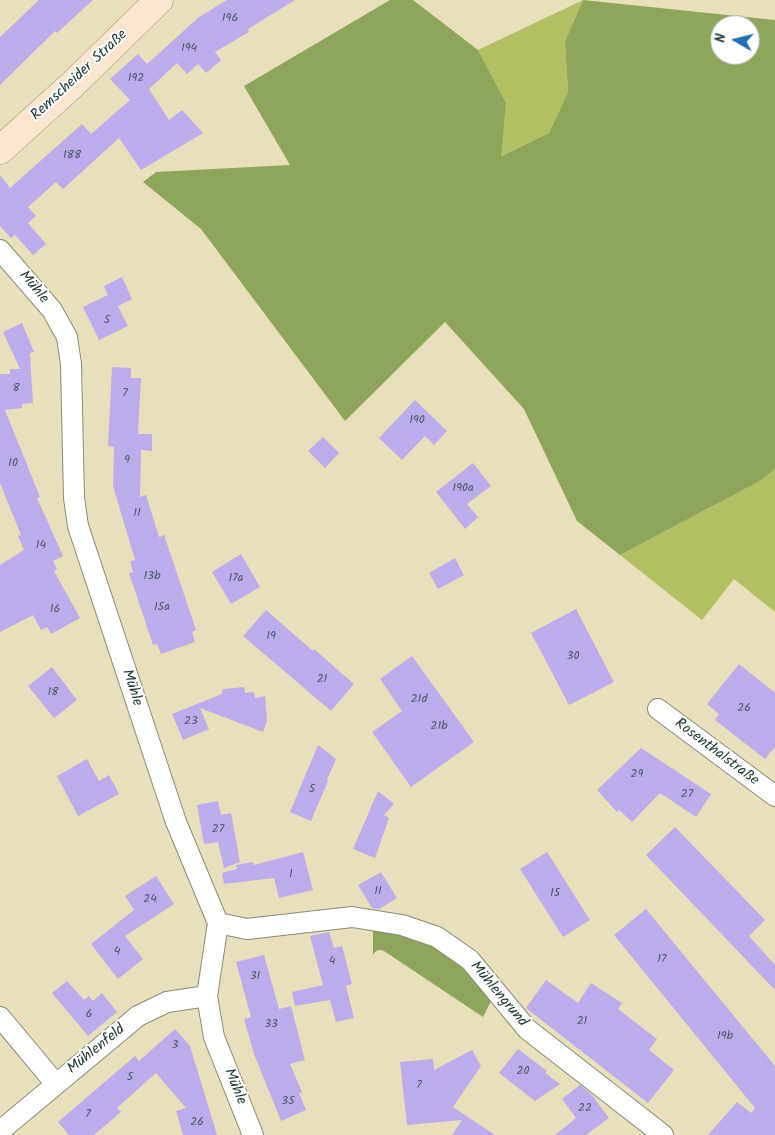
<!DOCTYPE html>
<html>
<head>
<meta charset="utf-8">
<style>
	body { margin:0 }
	#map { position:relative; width:775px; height:1135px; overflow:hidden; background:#e9dfbb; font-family:Kalam,sans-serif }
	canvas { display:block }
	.north { position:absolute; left:710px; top:15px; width:50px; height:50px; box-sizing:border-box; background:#fff; border:1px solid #a5b1ae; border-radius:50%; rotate:278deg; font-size:14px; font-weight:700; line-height:20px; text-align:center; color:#1f3d34 }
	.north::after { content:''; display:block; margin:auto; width:18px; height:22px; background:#1f6fb2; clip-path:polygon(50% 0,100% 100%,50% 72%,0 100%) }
</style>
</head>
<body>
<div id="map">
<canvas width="775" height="1135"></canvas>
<div class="north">N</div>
</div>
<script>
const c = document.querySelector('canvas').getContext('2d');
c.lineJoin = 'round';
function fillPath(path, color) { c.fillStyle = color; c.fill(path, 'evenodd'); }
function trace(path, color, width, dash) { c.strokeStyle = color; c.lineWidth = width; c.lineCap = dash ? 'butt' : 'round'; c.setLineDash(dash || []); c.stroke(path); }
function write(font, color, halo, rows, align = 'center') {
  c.font = font + ' Kalam,sans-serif'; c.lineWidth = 4; c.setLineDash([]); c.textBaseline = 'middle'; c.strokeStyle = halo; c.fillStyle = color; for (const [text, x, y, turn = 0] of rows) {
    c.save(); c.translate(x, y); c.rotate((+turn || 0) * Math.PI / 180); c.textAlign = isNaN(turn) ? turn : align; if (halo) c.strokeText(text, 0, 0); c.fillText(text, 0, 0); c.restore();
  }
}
const green = new Path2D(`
	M 583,0 L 565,41 L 568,92 L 549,133 L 500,156 L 506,103 L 478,50 Z
	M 775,469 L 775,612 L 734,579 L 702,620 L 620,555 L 760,481 Z`);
const forest = new Path2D(`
	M 390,0 L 413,0 L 478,50 L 506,103 L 501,156 L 549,133 L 568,92 L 565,41 L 583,0 L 775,20 L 775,469 L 760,481 L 620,555 L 577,521 L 524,409 L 445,322 L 345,421 L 201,229 L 143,182 L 156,172 L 290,165 L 244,86 ZM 720,25 L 750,25 L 750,55 L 720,55 Z
	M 373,930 L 401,933 L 422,940 L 466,967 L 493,997 L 483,1017 L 384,951 C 378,949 376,950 373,955 Z`);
const building = new Path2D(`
	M 39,0 L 93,0 L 57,33 L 55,31 L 0,85 L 0,37 Z
	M 227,0 L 295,0 L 248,29 L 249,32 L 215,52 L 221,60 L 206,73 L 198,64 L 187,74 L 177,63 L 149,89 L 169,120 L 182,110 L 203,133 L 141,170 L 119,138 L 63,189 L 56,182 L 28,207 L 36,216 L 28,223 L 46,244 L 33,255 L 15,235 L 11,238 L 0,226 L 0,175 L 10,188 L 82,124 L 91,134 L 130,100 L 110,79 L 138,54 L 147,64 L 199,17 Z
	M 122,277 L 132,299 L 118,306 L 128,326 L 99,340 L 83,307 L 108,295 L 104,286 Z
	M 22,323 L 34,352 L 30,353 L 33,403 L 22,404 L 22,408 L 5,410 L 40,497 L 37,498 L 63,556 L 53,561 L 57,569 L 54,571 L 80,618 L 51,634 L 47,627 L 41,630 L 33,615 L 0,632 L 0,565 L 24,550 L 18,536 L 21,535 L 0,483 L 0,374 L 10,374 L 10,369 L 20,369 L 3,332 Z
	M 112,367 L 131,368 L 131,378 L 141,378 L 138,434 L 152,434 L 152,451 L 141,450 L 140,497 L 146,495 L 159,537 L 164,535 L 196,630 L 192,632 L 195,642 L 161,654 L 157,644 L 153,645 L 129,573 L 133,572 L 130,561 L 135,560 L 113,486 L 114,447 L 108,446 Z
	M 415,400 L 447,431 L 434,445 L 425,436 L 402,460 L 379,438 Z
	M 323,437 L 339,453 L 325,468 L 308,451 Z
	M 473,463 L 491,486 L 467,504 L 478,517 L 465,529 L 436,492 Z
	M 241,554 L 260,587 L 231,604 L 212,572 Z
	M 455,558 L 464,575 L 438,589 L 429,573 Z
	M 576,609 L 614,682 L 569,705 L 531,633 Z
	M 266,610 L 313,651 L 314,649 L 354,684 L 331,711 L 243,636 Z
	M 412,656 L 474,742 L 411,787 L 372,732 L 402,711 L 380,679 Z
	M 739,664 L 775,693 L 775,747 L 765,759 L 715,720 L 719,714 L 707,704 Z
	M 52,667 L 77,700 L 54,718 L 28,686 Z
	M 244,687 L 245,693 L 254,692 L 255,698 L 265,696 L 267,721 L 263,732 L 200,708 L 209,729 L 183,740 L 172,714 L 222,694 L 223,689 Z
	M 318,745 L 336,759 L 327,780 L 328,781 L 311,821 L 290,812 Z
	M 641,748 L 711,794 L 696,817 L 660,793 L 632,822 L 619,810 L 617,812 L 597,790 Z
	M 87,759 L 99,781 L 109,775 L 119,794 L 78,816 L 57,776 Z
	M 378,791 L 394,804 L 384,815 L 389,818 L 375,858 L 353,849 Z
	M 218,801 L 221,815 L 231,813 L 240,862 L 224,868 L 218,842 L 204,844 L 197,805 Z
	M 675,827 L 765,920 L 749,936 L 775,965 L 775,990 L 646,855 Z
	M 303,852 L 313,890 L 279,898 L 274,878 L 224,884 L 222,873 L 237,869 L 236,865 L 253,862 L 254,865 Z
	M 547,852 L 590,920 L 563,937 L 520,869 Z
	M 381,872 L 397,898 L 379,909 L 372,908 L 358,885 Z
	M 156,876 L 174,904 L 125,936 L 143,959 L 118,979 L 91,944 L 134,910 L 125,896 Z
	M 646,909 L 775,1066 L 775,1135 L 708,1135 L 737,1102 L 751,1113 L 755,1108 L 614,935 Z
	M 329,932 L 334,948 L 342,946 L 352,984 L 346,986 L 354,1018 L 336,1022 L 330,1000 L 295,1006 L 292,992 L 323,985 L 310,936 Z
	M 264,955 L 279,1009 L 291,1006 L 305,1060 L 290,1064 L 302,1092 L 299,1093 L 306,1110 L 281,1121 L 254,1054 L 244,1019 L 251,1017 L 236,962 Z
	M 546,980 L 578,1003 L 591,983 L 622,1003 L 618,1009 L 657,1039 L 649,1050 L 674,1070 L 648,1103 L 526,1008 Z
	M 67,981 L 84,1000 L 89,996 L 93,1001 L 102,993 L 117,1012 L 88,1036 L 52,993 Z
	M 175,1029 L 190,1046 L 217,1135 L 183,1135 L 176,1111 L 186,1108 L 156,1073 L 117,1108 L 121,1112 L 94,1135 L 69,1135 L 58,1122 L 135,1056 L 139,1061 Z
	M 518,1049 L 547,1071 L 545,1073 L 560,1084 L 535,1101 L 499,1073 Z
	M 472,1050 L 481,1066 L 453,1107 L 495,1135 L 452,1135 L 462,1120 L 407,1125 L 400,1062 L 433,1059 L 434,1070 Z
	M 580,1085 L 591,1094 L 609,1118 L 586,1135 L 555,1135 L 576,1118 L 562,1099 Z`);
const street = new Path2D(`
	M 0,250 L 52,310 L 67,337 L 71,364 L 74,498 L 78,526 L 176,822 L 218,923 L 207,996 L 214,1037 L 253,1135
	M 658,709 L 775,796
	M 218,923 L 247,929 L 352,917 L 402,925 L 437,937 L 470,960 L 527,1029 L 663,1135
	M 0,1017 L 55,1083
	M 0,1131 L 138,1016 L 167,1002 L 207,996`);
const secondary = new Path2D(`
	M 0,150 L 72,85 L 159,0`);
const numberNames = [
	["196",230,19],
	["194",189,49],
	["192",136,79],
	["188",72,156],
	["5",107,321],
	["8",16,389],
	["7",125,394],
	["190",417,421],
	["9",127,461],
	["10",13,464],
	["190a",463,489],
	["11",137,514],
	["14",41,546],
	["13b",152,577],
	["17a",236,579],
	["15a",162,608],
	["16",55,610],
	["19",271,637],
	["30",573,657],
	["21",322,680],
	["18",53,693],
	["21d",419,700],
	["26",744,709],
	["23",191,722],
	["21b",439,727],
	["29",637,775],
	["5",312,790],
	["27",687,795],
	["27",218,830],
	["1",291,875],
	["11",378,892],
	["15",555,894],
	["24",150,900],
	["4",117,952],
	["17",662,960],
	["4",332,962],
	["31",255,977],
	["6",89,1015],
	["21",582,1022],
	["33",271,1025],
	["19b",725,1037],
	["3",175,1046],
	["20",523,1072],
	["5",130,1078],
	["7",419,1086],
	["35",288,1102],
	["22",585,1109],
	["7",88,1115],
	["26",197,1123]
];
const streetNames = [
	["Remscheider Straße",80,76,-43],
	["Mühle",33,288,50],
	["Mühle",131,688,72],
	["Rosenthalstraße",716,753,37],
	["Mühlengrund",498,995,50],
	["Mühlenfeld",97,1050,-39],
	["Mühle",234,1087,68]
];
fillPath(green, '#b2c063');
fillPath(forest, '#8da659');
fillPath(building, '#bdacec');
trace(street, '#848e78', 22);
trace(secondary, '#848e78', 29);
trace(street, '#fff', 20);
trace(secondary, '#fbe5cf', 28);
write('12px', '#465962', null, numberNames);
write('15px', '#1f3d34', '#fff', streetNames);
</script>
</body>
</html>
